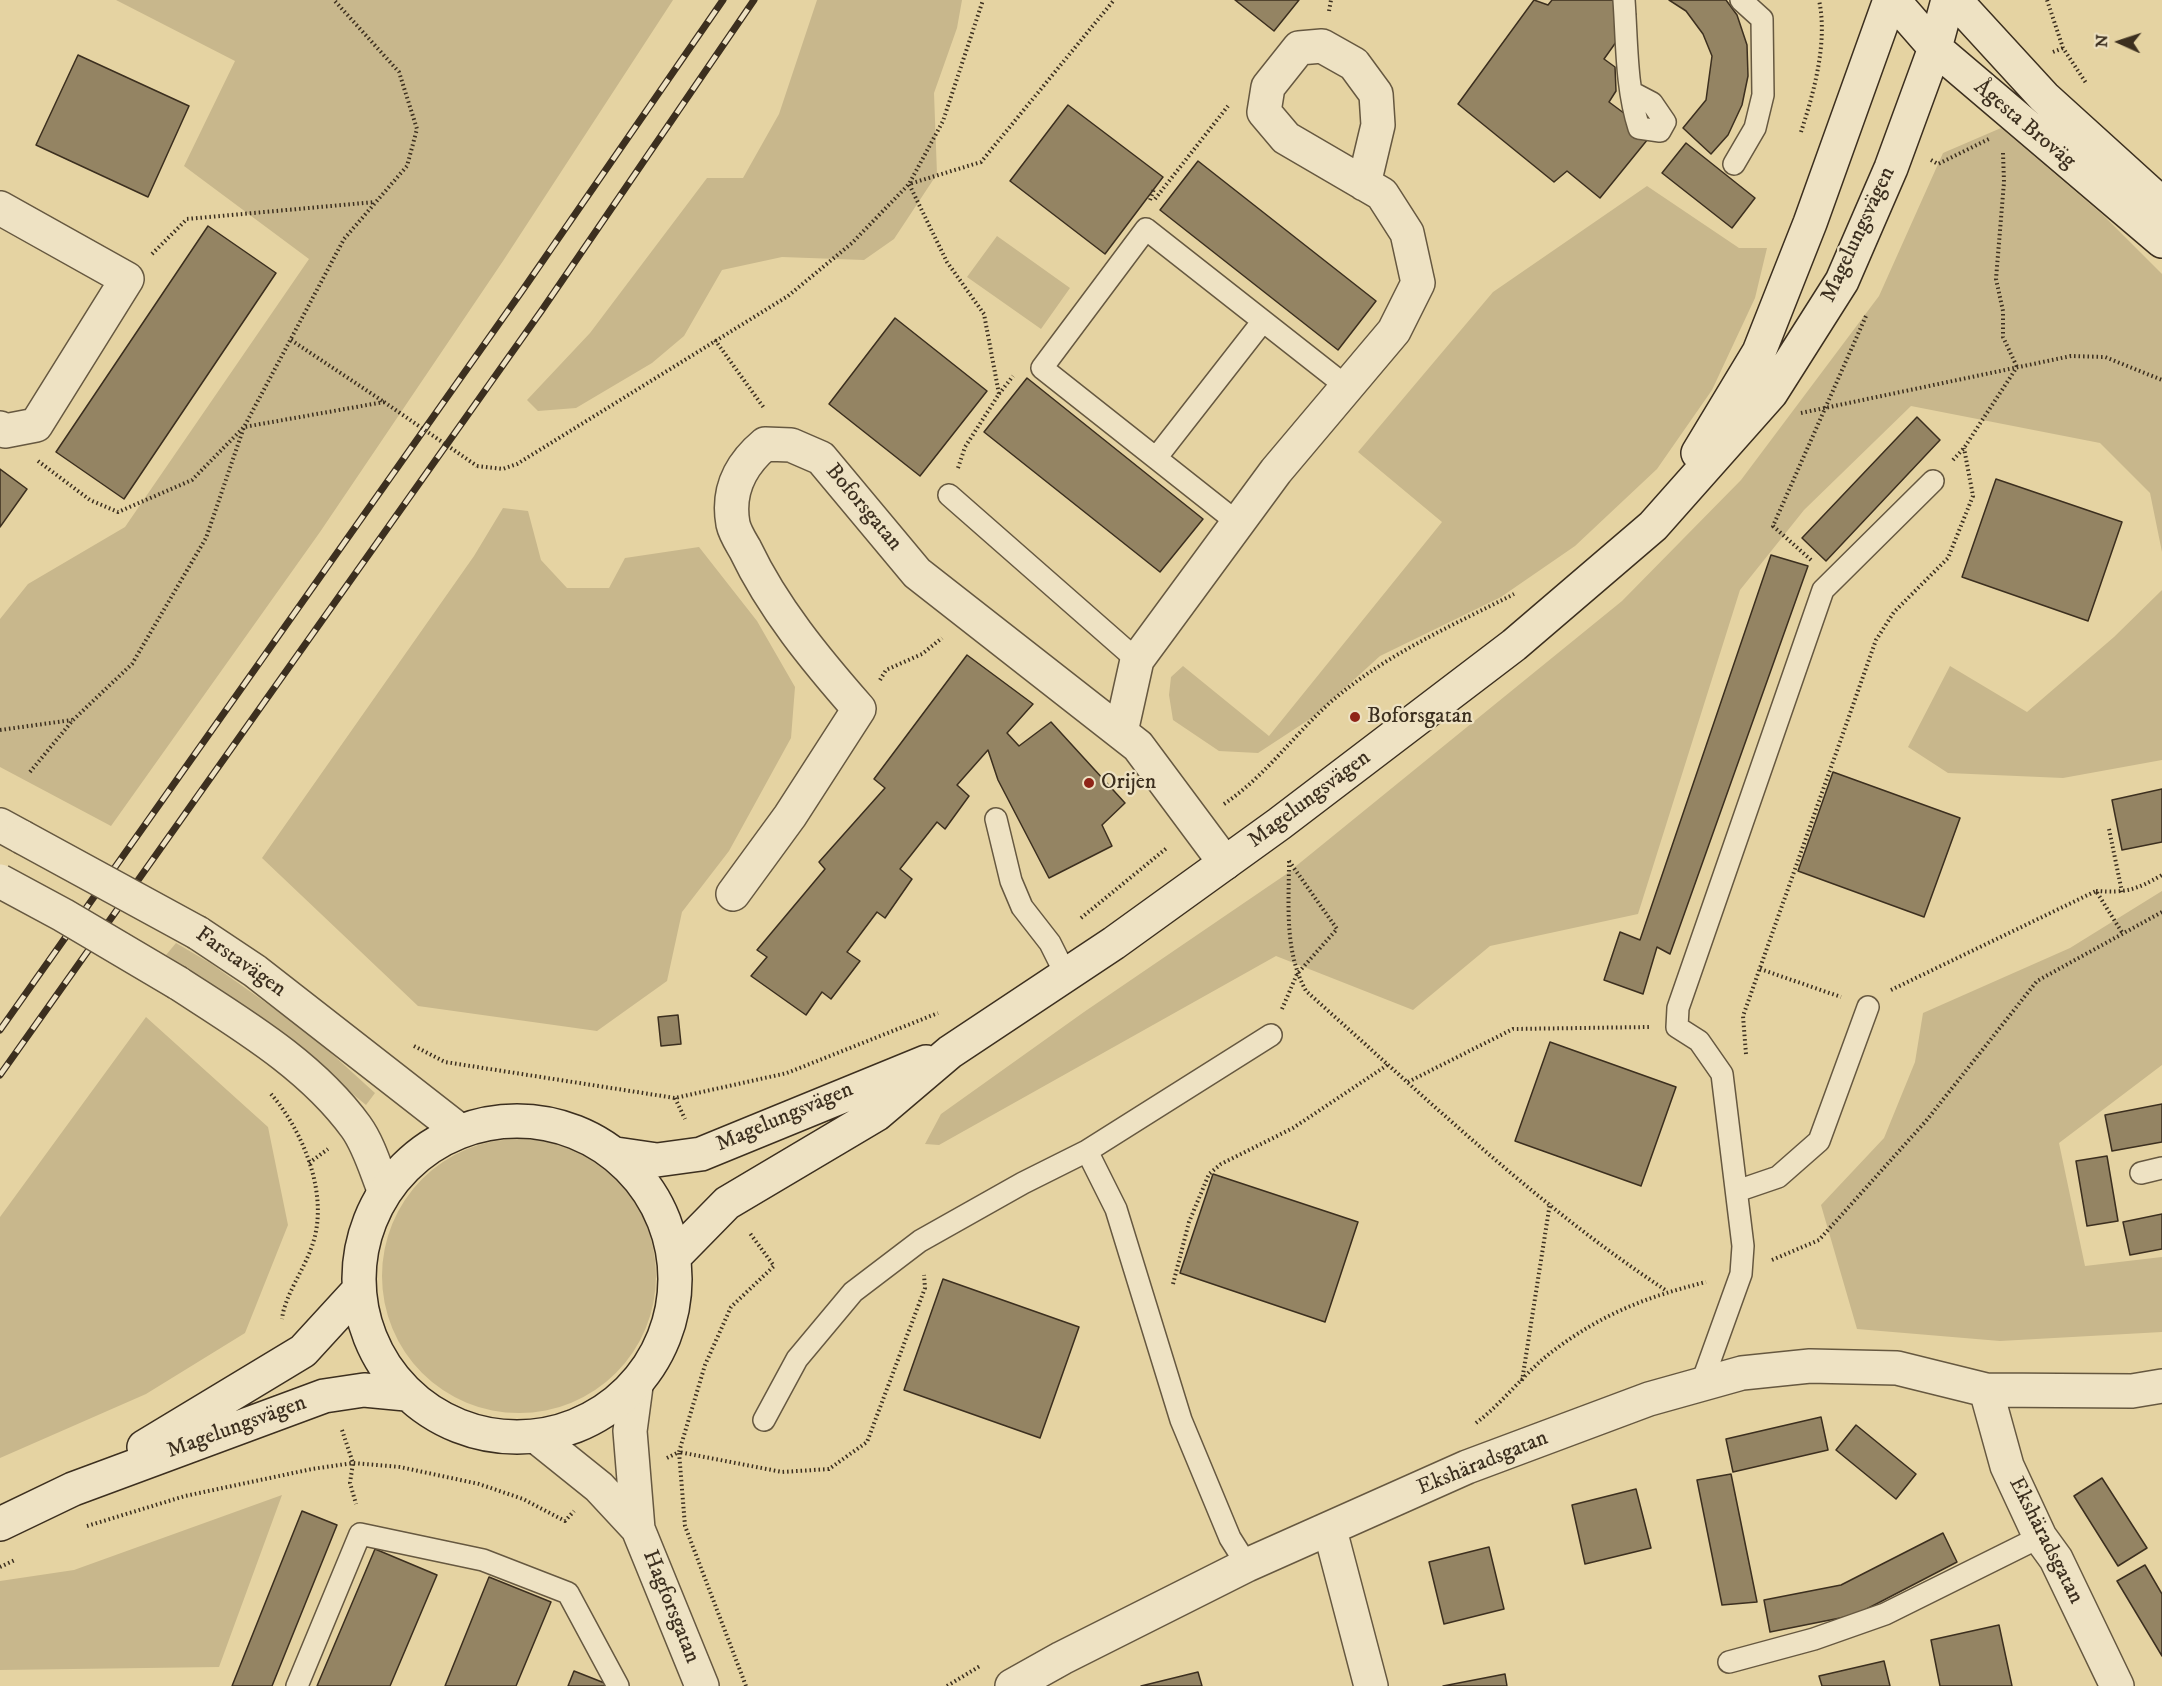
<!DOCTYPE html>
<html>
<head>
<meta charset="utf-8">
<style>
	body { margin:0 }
	#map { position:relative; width:2162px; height:1686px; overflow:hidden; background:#e5d3a2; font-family:"IM FELL DW Pica",serif }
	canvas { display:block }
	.north { position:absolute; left:2090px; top:12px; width:60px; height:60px; -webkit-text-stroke:4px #eee2c3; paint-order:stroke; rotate:273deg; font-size:16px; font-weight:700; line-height:24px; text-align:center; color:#3c2f1f }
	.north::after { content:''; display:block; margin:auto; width:21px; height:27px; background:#3c2f1f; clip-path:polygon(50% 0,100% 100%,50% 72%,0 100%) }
</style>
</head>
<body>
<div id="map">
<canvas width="2162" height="1686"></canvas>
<div class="north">N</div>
</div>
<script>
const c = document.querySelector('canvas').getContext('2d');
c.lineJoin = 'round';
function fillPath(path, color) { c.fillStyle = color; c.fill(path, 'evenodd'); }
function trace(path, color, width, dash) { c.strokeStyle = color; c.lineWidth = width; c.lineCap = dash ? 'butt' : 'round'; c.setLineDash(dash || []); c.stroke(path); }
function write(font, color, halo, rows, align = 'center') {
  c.font = font + ' "IM FELL DW Pica",serif'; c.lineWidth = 4.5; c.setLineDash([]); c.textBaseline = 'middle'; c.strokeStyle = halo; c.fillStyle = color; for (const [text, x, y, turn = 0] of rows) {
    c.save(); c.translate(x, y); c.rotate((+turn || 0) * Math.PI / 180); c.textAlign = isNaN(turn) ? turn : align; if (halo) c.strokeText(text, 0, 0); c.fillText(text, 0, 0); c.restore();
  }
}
const green = new Path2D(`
	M 116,0 L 673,0 L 503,261 L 320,532 L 111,826 L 0,767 L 0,619 L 28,584 L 125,527 L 309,259 L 184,166 L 235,61 Z
	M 817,0 L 962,0 L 957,28 L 934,93 L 937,174 L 894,239 L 864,260 L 782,257 L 722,270 L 684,336 L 652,363 L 576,408 L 538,411 L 527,400 L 590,333 L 707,178 L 743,178 L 779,114 Z
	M 2001,128 L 2103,215 L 2162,274 L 2162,552 L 2150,493 L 2100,443 L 1911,406 L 1804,510 L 1740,590 L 1638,914 L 1490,946 L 1413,1010 L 1276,956 L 939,1145 L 925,1144 L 941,1114 L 1084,1012 L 1285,875 L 1622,601 L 1741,480 L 1879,296 L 1943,153 Z
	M 1647,186 L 1739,248 L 1767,248 L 1755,298 L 1712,390 L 1657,469 L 1575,546 L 1501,597 L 1380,656 L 1313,717 L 1258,753 L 1219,751 L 1173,720 L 1169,695 L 1171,677 L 1183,666 L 1269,736 L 1442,522 L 1358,452 L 1493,292 Z
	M 997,236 L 1070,288 L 1041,329 L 967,277 Z
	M 503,508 L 528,511 L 541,560 L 567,588 L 609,588 L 625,558 L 699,547 L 757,621 L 795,687 L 791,738 L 729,851 L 682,912 L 667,981 L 597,1031 L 418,1006 L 262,858 L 474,556 Z
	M 2162,590 L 2162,760 L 2063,778 L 1948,773 L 1908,747 L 1950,666 L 2027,712 L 2114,637 Z
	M 2162,891 L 2162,1065 L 2059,1143 L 2085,1266 L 2162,1257 L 2162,1332 L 2000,1341 L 1857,1329 L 1821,1205 L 1884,1138 L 1915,1062 L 1923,1013 L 2070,948 Z
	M 176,943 L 210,963 L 310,1034 L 375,1093 L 366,1105 L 257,1015 L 166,955 Z
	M 146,1017 L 268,1127 L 288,1225 L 245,1333 L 146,1394 L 0,1458 L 0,1217 Z
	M382 1276a137 137 0 1 1 274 0a137 137 0 1 1-274 0Z
	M 282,1495 L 219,1667 L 0,1670 L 0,1581 L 74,1570 Z`);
const building = new Path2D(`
	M 1235,0 L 1299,0 L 1274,31 Z
	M 1534,0 L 1548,5 L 1552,0 L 1617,0 L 1636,14 L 1604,59 L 1615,67 L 1616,91 L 1609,102 L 1652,134 L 1600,198 L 1567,171 L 1554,182 L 1458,104 Z
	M 1669,0 L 1726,0 L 1737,15 L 1747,45 L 1748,76 L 1742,105 L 1728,135 L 1711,154 L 1683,128 L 1706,100 L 1712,56 L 1703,34 L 1686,11 Z
	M 78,55 L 189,106 L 148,197 L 36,145 Z
	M 1068,105 L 1163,177 L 1105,254 L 1010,181 Z
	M 1686,143 L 1755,198 L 1732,228 L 1662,173 Z
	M 1198,161 L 1376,301 L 1338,350 L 1160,210 Z
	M 208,226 L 276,273 L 124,499 L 56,452 Z
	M 895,318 L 987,391 L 920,476 L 829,404 Z
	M 1027,378 L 1203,519 L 1160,572 L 984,432 Z
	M 1917,417 L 1940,440 L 1826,561 L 1802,538 Z
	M 0,469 L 27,489 L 0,527 Z
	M 1996,479 L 2122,522 L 2088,621 L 1962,577 Z
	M 1771,555 L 1808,566 L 1670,954 L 1657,947 L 1643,994 L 1604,980 L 1620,932 L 1640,940 Z
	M 967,655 L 1033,704 L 1007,733 L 1019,746 L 1051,722 L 1125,803 L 1102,825 L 1112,846 L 1049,878 L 998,780 L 988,750 L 957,785 L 969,796 L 945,829 L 937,822 L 900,869 L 912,879 L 885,918 L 877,912 L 847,952 L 860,961 L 831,999 L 822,992 L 806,1015 L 751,976 L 767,957 L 757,950 L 825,869 L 819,862 L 885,788 L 874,779 Z
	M 1833,772 L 1960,818 L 1924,917 L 1798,871 Z
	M 2162,789 L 2162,842 L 2122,850 L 2112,800 Z
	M 678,1015 L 681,1044 L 661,1046 L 658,1017 Z
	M 1550,1042 L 1676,1087 L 1641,1186 L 1515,1141 Z
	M 2162,1104 L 2162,1142 L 2112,1151 L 2105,1115 Z
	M 2107,1156 L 2118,1221 L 2087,1226 L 2076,1161 Z
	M 1213,1174 L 1358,1222 L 1325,1322 L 1180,1273 Z
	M 2162,1214 L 2162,1249 L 2130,1255 L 2123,1222 Z
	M 943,1279 L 1079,1327 L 1040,1438 L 904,1390 Z
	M 1821,1417 L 1828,1450 L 1733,1472 L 1726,1439 Z
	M 1856,1425 L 1916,1474 L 1896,1499 L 1836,1450 Z
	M 1731,1474 L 1757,1602 L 1722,1605 L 1697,1480 Z
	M 2102,1478 L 2147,1548 L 2118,1566 L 2074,1496 Z
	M 1636,1489 L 1651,1548 L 1585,1564 L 1572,1505 Z
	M 302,1511 L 337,1525 L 272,1686 L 232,1686 Z
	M 1943,1533 L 1957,1562 L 1855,1615 L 1770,1632 L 1764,1600 L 1841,1585 Z
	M 1489,1547 L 1504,1609 L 1444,1624 L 1429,1562 Z
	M 375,1549 L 437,1575 L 390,1686 L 317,1686 Z
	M 2145,1565 L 2162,1594 L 2162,1656 L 2117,1581 Z
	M 489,1577 L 551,1602 L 516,1686 L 445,1686 Z
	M 1999,1625 L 2012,1686 L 1940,1686 L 1931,1640 Z
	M 1884,1661 L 1890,1686 L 1822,1686 L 1819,1676 Z
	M 574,1671 L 607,1684 L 606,1686 L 568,1686 Z
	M 1198,1672 L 1202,1686 L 1141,1686 Z
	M 1505,1674 L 1507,1686 L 1443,1686 Z`);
const path = new Path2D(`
	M 2047,0 L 2063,48 L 2086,83
	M 1329,11 L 1331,0
	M 2053,52 L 2063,48
	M 1801,132 C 1814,92 1828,42 1819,0
	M 2003,153 L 2004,182 L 1996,279 L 2003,311 L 2003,337 L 2017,367
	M 1931,160 L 1938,164 L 1989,139
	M 1155,199 L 1228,106
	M 1150,200 L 1154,189
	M 152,254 L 187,219 L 375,202
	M 291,340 L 384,402
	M 715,340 L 764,408
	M 999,394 L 1013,376
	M 1801,413 L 2071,356 L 2105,357 L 2162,380
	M 1953,460 L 1964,448 L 2017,367
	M 38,461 L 90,500 L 118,512 L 192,480 L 244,427 L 384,402
	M 477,466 L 503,469 L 517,464 L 788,296 L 852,243 L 909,184 L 943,121 L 983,0
	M 958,468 L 965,447 L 999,394 L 984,314 L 947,262 L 909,184 L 981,162 L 1114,0
	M 1811,560 L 1773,526 L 1866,316
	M 880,680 L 886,670 L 922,654 L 942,638
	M 0,730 L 72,720
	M 30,772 L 73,720 L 132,664 L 206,538 L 244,427 L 344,239 L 407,166 L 417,129 L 399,72 L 334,0
	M 1224,804 C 1267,775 1294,734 1333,700 C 1387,654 1451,626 1514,594
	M 2109,829 L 2122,892
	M 1289,861 C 1289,905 1284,951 1306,991 C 1422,1094 1537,1206 1667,1291
	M 2096,891 C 2126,893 2136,890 2162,875
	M 1081,918 L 1168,847
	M 1760,969 L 1841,997
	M 1891,990 L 2096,891 L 2123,934
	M 1282,1009 L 1297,974 L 1337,929 L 1289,861
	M 414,1046 L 445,1062 L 675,1098 L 787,1073 L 938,1013
	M 1746,1054 L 1743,1016 L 1876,640 L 1894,612 L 1948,558 L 1973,496 L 1964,448
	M 1408,1082 L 1513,1029 L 1649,1027
	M 271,1094 C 303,1131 329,1194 313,1243 C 305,1269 285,1294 282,1319
	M 675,1098 L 685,1119
	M 309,1163 L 328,1149
	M 1772,1260 L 1819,1240 L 1926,1121 L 2037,981 L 2162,912
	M 1173,1284 L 1189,1222 L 1209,1174 L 1221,1164 L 1293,1128 L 1389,1064
	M 1522,1381 L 1550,1203
	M 1476,1423 C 1504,1402 1525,1372 1553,1351 C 1602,1314 1646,1297 1706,1282
	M 342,1430 L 353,1463 L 350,1483 L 356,1504
	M 667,1458 L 679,1452 L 705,1365 L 731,1307 L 774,1266 L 749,1232
	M 87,1526 L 185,1496 L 312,1469 L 353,1463 L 400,1467 L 479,1484 L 523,1499 L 565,1521 L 574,1511
	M 0,1567 L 15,1560
	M 746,1686 L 685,1526 L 679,1452 L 782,1472 L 829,1469 L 867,1442 L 925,1288 L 924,1275
	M 947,1686 L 980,1666`);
const service = new Path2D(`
	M 1624,0 C 1627,42 1626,88 1639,128 L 1660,131 L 1665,122 L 1652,103 L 1631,92
	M 1734,164 L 1755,128 L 1763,95 L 1762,19 L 1741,0
	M 1156,458 L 1263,321
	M 949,495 L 1137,660
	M 1238,523 L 1042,368 L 1146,229 L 1347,387
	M 996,819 L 1011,881 L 1022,907 L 1050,943 L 1066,975
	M 2141,1173 L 2162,1168
	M 1737,1191 L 1778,1177 L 1819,1141 L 1868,1007
	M 1701,1385 L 1741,1274 L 1743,1246 L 1722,1074 L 1699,1041 L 1677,1027 L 1678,1008 L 1823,590 L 1933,481
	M 764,1420 L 797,1359 L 853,1292 L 920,1241 L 1023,1183 L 1087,1151
	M 1247,1565 L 1230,1538 L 1181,1420 L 1116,1209 L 1087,1151 L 1271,1035
	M 1729,1662 L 1814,1639 L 1885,1614 L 2040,1537
	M 297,1686 L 360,1534 L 483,1560 L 568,1593 L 618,1686`);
const pedestrian = new Path2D(`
	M 0,208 L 127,279 L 36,425 L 5,431 L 0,428`);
const minor = new Path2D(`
	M 1121,732 L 1137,660 L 1276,471 L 1394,331 L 1418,283 L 1407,233 L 1382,194 L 1286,138 L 1264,112 L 1268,87 L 1299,48 L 1322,46 L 1354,64 L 1376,94 L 1378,125 L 1364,184
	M 733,894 L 790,816 L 859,709 C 816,660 773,608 745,549 C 741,542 735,533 733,524 C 727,491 740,465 765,444 L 791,445 L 821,458 L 917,573 L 1138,746 L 1225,863
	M 636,1386 L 630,1431 L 638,1529 L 702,1686
	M 1986,1390 L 2007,1466 L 2040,1537 L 2056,1559 L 2117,1686
	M 538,1438 L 599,1487 L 638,1529
	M 1330,1530 L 1371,1686
	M 1012,1686 L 1062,1658 L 1247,1565 L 1467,1467 L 1649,1399 L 1742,1373 L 1810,1366 L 1897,1368 L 1986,1390 L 2132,1391 L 2162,1386`);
const tertiary = new Path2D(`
	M 0,825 L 22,837
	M 198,933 L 255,971 L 460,1131
	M 178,983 C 241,1024 311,1065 356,1127 C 369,1145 376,1170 384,1190`);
const secondary = new Path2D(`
	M 1893,0 L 1935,48 L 2162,241
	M 1955,0 L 2044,97 L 2162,204
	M 1698,453 L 1759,352 L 1810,223 L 1890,0
	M359 1279a158 158 0 1 1 316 0a158 158 0 1 1-316 0Z
	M 616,1154 L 657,1160 L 701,1154 L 926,1062
	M 675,1256 L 727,1203 L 877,1114 L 950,1052 L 1114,943 L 1279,824 L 1514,645 L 1653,526 L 1771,393 L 1842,281 L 1891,168 L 1935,48 L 1948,0
	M 144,1447 L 303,1351 L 358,1291
	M 0,1524 L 73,1489 L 324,1396 L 364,1390 L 406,1394`);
const rail = new Path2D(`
	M 0,1030 L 522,291 L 723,0
	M 0,1075 L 542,310 L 754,0`);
const pathBridge = new Path2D(`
	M 384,402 L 477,466`);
const tertiaryBridge = new Path2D(`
	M 22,837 L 198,933
	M 0,881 L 63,915 L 178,983`);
const markers = [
	[1355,717,6,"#8f2418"],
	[1089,783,6,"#8f2418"]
];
const streetNames = [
	["Ågesta Broväg",2024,125,40],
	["Magelungsvägen",1859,235,-65],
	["Boforsgatan",863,508,50],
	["Magelungsvägen",1310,800,-37],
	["Farstavägen",240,963,35],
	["Magelungsvägen",785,1118,-23],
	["Magelungsvägen",237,1428,-20],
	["Ekshäradsgatan",1483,1464,-22],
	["Ekshäradsgatan",2045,1541,63],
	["Hagforsgatan",670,1607,68]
];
const poiNames = [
	["Boforsgatan",1367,717],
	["Orijen",1101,783]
];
fillPath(green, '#c8b78c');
fillPath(building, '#948463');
trace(building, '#3c2f1f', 1.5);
trace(service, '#665840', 24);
trace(pedestrian, '#665840', 36);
trace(minor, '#665840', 36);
trace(tertiary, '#665840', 36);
trace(secondary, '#3c2f1f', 36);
trace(path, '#3c2f1f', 4, [1.5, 3]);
trace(service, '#eee2c3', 21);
trace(pedestrian, '#eee2c3', 33);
trace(minor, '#eee2c3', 33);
trace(tertiary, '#eee2c3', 33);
trace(secondary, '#eee2c3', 33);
trace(rail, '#3c2f1f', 7);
trace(rail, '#eee2c3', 4.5, [14]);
trace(tertiaryBridge, '#665840', 36, []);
trace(pathBridge, '#3c2f1f', 4, [1.5, 3]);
trace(tertiaryBridge, '#eee2c3', 33);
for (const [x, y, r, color] of markers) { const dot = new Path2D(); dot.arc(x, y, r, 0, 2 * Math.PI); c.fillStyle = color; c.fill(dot); trace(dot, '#eee2c3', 2); }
write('22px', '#3c2f1f', '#eee2c3', streetNames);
write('22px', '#3c2f1f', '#eee2c3', poiNames, 'left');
</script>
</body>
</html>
